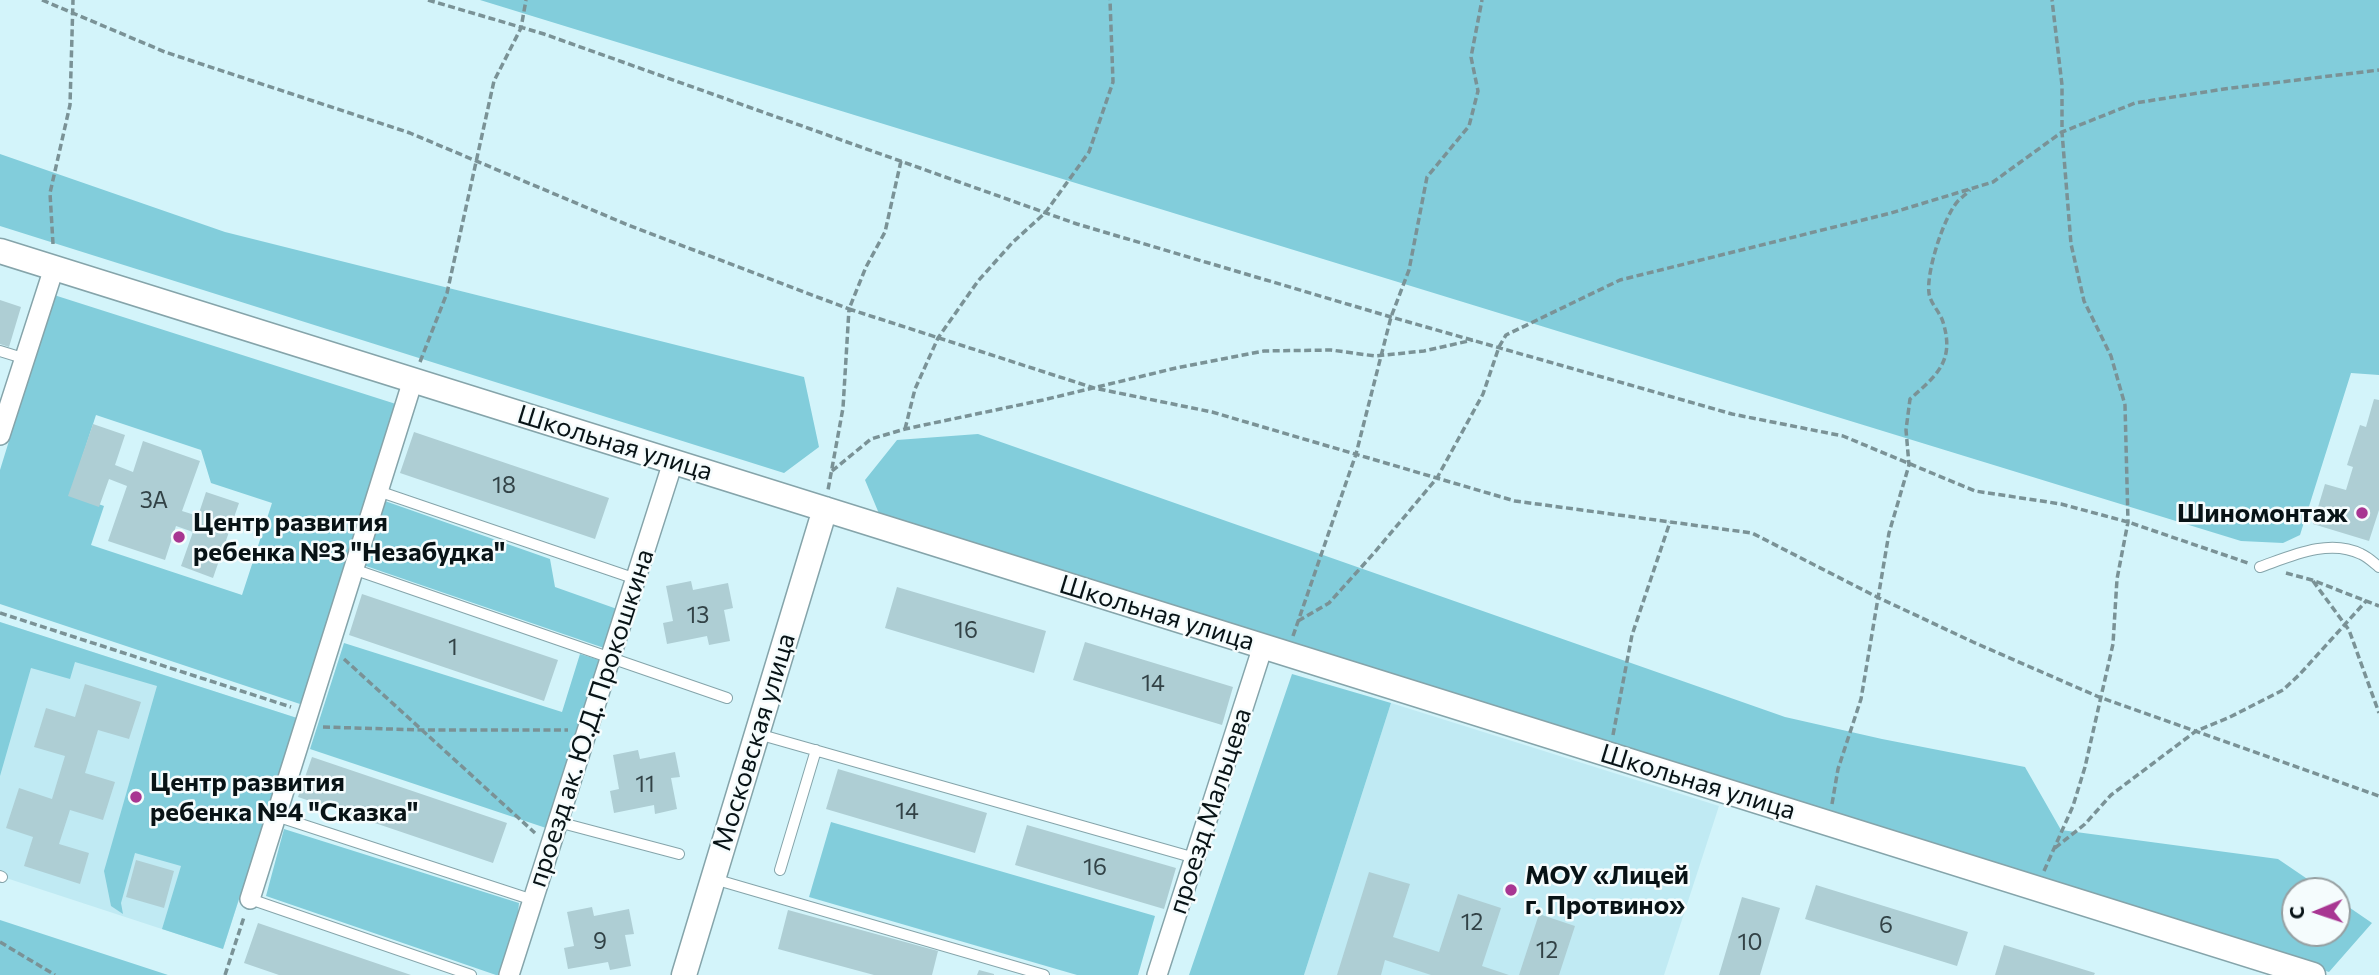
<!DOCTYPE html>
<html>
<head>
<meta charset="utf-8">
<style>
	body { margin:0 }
	#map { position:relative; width:2379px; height:975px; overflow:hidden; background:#d3f4fa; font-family:Commissioner,sans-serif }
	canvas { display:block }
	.north { position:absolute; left:2281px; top:877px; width:70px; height:70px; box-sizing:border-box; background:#f5fcfd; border:2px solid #969fa1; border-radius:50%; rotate:268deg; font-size:19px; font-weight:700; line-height:28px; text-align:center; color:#081316 }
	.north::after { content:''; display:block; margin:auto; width:24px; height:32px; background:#a83692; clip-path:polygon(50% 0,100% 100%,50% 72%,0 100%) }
</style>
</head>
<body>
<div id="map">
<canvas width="2379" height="975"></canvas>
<div class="north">С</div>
</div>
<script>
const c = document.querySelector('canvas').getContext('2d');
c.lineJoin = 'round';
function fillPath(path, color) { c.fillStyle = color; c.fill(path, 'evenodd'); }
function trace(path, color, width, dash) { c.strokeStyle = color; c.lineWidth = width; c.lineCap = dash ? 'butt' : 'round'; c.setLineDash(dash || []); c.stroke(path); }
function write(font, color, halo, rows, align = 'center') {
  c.font = font + ' Commissioner,sans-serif'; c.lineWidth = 5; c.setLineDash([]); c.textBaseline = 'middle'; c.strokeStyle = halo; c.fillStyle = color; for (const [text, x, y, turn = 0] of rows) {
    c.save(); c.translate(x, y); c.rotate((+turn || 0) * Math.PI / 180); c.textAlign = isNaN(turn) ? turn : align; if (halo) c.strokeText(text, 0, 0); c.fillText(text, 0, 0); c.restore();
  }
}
const built = new Path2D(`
	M 0,622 L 297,718 L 223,949 L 0,876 Z
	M 1391,703 L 1719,806 L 1664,975 L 1304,975 Z`);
const green = new Path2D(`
	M 480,0 L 2379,0 L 2379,375 L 2351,373 L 2300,535 L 2283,543 L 2241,541 Z
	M 0,154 L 225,232 L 804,377 L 819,447 L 784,473 L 0,226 Z
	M 54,295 L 399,405 L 306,706 L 0,604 L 0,470 ZM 96,415 L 201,450 L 211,483 L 272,503 L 242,595 L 91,545 L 104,506 L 70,494 Z
	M 978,434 L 1785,717 L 1882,739 L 2025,767 L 2061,830 L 2278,859 L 2325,891 L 2295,891 L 2295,933 L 2337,933 L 2337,899 L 2372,923 L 2329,972 L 1437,693 L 885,528 L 865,480 L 897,440 Z
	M 382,500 L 550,559 L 555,587 L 617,609 L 604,648 L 363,565 Z
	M 0,622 L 297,718 L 223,949 L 162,929 L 181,866 L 135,853 L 121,903 L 123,914 L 111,906 L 104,871 L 157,686 L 75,662 L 70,679 L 31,668 L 0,776 Z
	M 344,643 L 562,712 L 580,654 L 606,662 L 552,830 L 310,749 Z
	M 1292,674 L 1391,703 L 1304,975 L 1189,975 Z
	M 831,822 L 1155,916 L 1138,975 L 1077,975 L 809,897 Z
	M 284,829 L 519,903 L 516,934 L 502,975 L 496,975 L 266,896 Z
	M 0,920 L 168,975 L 0,975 Z`);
const building = new Path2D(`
	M 0,300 L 21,307 L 9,347 L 0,344 Z
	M 2374,399 L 2379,400 L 2379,510 L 2369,541 L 2313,524 L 2325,484 L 2346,490 L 2353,467 L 2347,465 L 2360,425 L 2366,427 Z
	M 93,424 L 125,435 L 115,465 L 133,472 L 143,441 L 200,461 L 182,511 L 198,516 L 206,492 L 239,503 L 213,578 L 181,566 L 193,532 L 176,526 L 165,560 L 108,541 L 127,486 L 109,479 L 99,507 L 68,496 Z
	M 414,432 L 609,498 L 595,539 L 400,473 Z
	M 691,581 L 693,590 L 728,583 L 733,608 L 724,610 L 730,641 L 709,645 L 707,636 L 667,644 L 663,623 L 673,621 L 666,586 Z
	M 897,587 L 1046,631 L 1034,673 L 885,628 Z
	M 362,594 L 558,660 L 544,701 L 349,635 Z
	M 1085,642 L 1233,687 L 1222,725 L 1073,680 Z
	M 85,684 L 141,702 L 129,739 L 98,730 L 85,773 L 115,782 L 103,820 L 70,810 L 59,844 L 89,853 L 80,884 L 24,866 L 33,837 L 6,828 L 19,788 L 52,799 L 65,756 L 34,747 L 46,708 L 75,717 Z
	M 638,750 L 640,759 L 675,752 L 680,777 L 671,778 L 677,809 L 655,814 L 654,805 L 614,813 L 610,791 L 619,789 L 613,755 Z
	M 312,757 L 507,823 L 493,863 L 298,797 Z
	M 838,769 L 987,813 L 975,853 L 826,809 Z
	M 1027,825 L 1176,868 L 1164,909 L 1015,865 Z
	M 136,860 L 174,871 L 164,908 L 126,897 Z
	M 1369,872 L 1410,884 L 1393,937 L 1439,952 L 1458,894 L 1501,908 L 1482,966 L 1509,975 L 1431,975 L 1385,960 L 1381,975 L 1337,975 Z
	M 1816,885 L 1968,932 L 1957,966 L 1805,919 Z
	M 1742,897 L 1780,908 L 1760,975 L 1719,975 Z
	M 592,907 L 594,916 L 629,909 L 634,934 L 625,935 L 631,966 L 610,970 L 608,962 L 568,969 L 564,948 L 574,946 L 567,912 Z
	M 788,910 L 938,951 L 932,975 L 874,975 L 778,949 Z
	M 1539,914 L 1575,926 L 1559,975 L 1519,975 Z
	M 258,923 L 411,975 L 279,975 L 244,963 Z
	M 2004,945 L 2095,973 L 2094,975 L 1995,975 Z
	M 979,970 L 994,974 L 994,975 L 977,975 Z`);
const path = new Path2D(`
	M 42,0 L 165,52 L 410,133 L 628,225 L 849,309 L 843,408 L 828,490
	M 428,0 L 544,34 L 1077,224 L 1391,317 L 1732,414 L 1843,436 L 1975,491 L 2061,504 L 2128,522 L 2248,563
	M 901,161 L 885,232 L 866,267 L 849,309 L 1094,388 L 1212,412 L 1515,501 L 1752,533 L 1877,597 L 1973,642 L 2099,697 L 2379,796
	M 53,244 L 50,193 L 70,105 L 73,0
	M 420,362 L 447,293 L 494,81 L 521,28 L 526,0
	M 905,429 L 915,389 L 938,338 L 978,281 L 1013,242 L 1045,213 L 1089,152 L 1113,82 L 1110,0
	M 832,471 L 871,439 L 905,429 L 1043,400 L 1176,368 L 1264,351 L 1331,350 L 1375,356 L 1424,351 L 1473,340
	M 2286,573 L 2312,580 L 2379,606
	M 2313,581 L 2349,630 L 2379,713
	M 0,613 L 291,707
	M 1298,621 L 1329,603 L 1374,553 L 1437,478 L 1483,394 L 1499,347 L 1506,335 L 1620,280 L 1891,213 L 1993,182 L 2062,132 L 2135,103 L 2224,89 L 2379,70
	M 1293,636 L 1356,454 L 1391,317 L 1409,270 L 1427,177 L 1469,126 L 1478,91 L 1471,57 L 1482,0
	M 344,659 L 535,833
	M 323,727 L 422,730 L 568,730
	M 1613,735 L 1632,635 L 1670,522
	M 1832,804 L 1838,769 L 1861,699 L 1889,533 L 1909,465 L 1906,430 L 1910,399 C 1937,375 1955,361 1943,322 C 1940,312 1930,303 1929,293 C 1926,272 1944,216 1958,201 C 1962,197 1966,194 1970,190
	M 2055,848 L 2085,824 L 2111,795 L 2196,731 L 2228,718 L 2283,690 L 2300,674 L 2367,600
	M 2044,871 L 2073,806 L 2085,767 L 2113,644 L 2117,579 L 2128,522 L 2125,405 L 2111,356 L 2084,301 L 2071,244 L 2062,132 L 2062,85 L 2052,0
	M 0,942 L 55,975
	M 225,975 L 244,917`);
const service = new Path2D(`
	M 0,351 L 26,359
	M 378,491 L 636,579
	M 2260,567 C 2291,556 2329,538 2361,554 C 2368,557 2374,563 2379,567
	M 353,569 L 727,698
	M 758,734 L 1195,858
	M 276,816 L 533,900
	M 558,822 L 679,854
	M 780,870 L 816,750
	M 0,876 L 2,877
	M 714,879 L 1044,975
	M 250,899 L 471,975`);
const minor = new Path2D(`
	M 0,435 L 54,268
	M 250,899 L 413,380
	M 509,975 L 673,462
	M 1157,975 L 1263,646`);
const tertiary = new Path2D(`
	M 0,251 L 2313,975
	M 684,975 L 825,509`);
const markers = [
	[2362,513,7,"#a83692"],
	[179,537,7,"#a83692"],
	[136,797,7,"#a83692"],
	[1511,890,7,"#a83692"]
];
const numberNames = [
	["18",504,485],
	["3А",154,500],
	["13",698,615],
	["16",966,630],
	["1",453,647],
	["14",1153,683],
	["11",645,784],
	["14",907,811],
	["16",1095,867],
	["12",1472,922],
	["6",1886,925],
	["9",600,941],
	["10",1750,942],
	["12",1547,950]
];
const streetNames = [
	["Школьная улица",615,443,17],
	["Школьная улица",1157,613,17],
	["проезд ак. Ю.Д. Прокошкина",591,718,-72],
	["Московская улица",754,742,-73],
	["Школьная улица",1698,782,17],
	["проезд Мальцева",1210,811,-72]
];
const poiNames = [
	["Шиномонтаж",2348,513,"right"],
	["Центр развития",193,522],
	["ребенка №3 \"Незабудка\"",193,552],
	["Центр развития",150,782],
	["ребенка №4 \"Сказка\"",150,812],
	["МОУ «Лицей",1525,875],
	["г. Протвино»",1525,905]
];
fillPath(built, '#c0eaf3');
fillPath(green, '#82cddb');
fillPath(building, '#aeced4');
trace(service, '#85a4aa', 12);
trace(minor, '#85a4aa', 22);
trace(tertiary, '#85a4aa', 27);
trace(path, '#7a9296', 3.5, [7, 3.5]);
trace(service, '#fff', 10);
trace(minor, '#fff', 19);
trace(tertiary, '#fff', 24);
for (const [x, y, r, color] of markers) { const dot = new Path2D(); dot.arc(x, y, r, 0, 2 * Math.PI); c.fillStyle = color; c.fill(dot); trace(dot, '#f5fcfd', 2.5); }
write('23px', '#324246', null, numberNames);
write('26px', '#081316', '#f5fcfd', streetNames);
write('bold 26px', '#081316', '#f5fcfd', poiNames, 'left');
</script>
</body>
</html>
